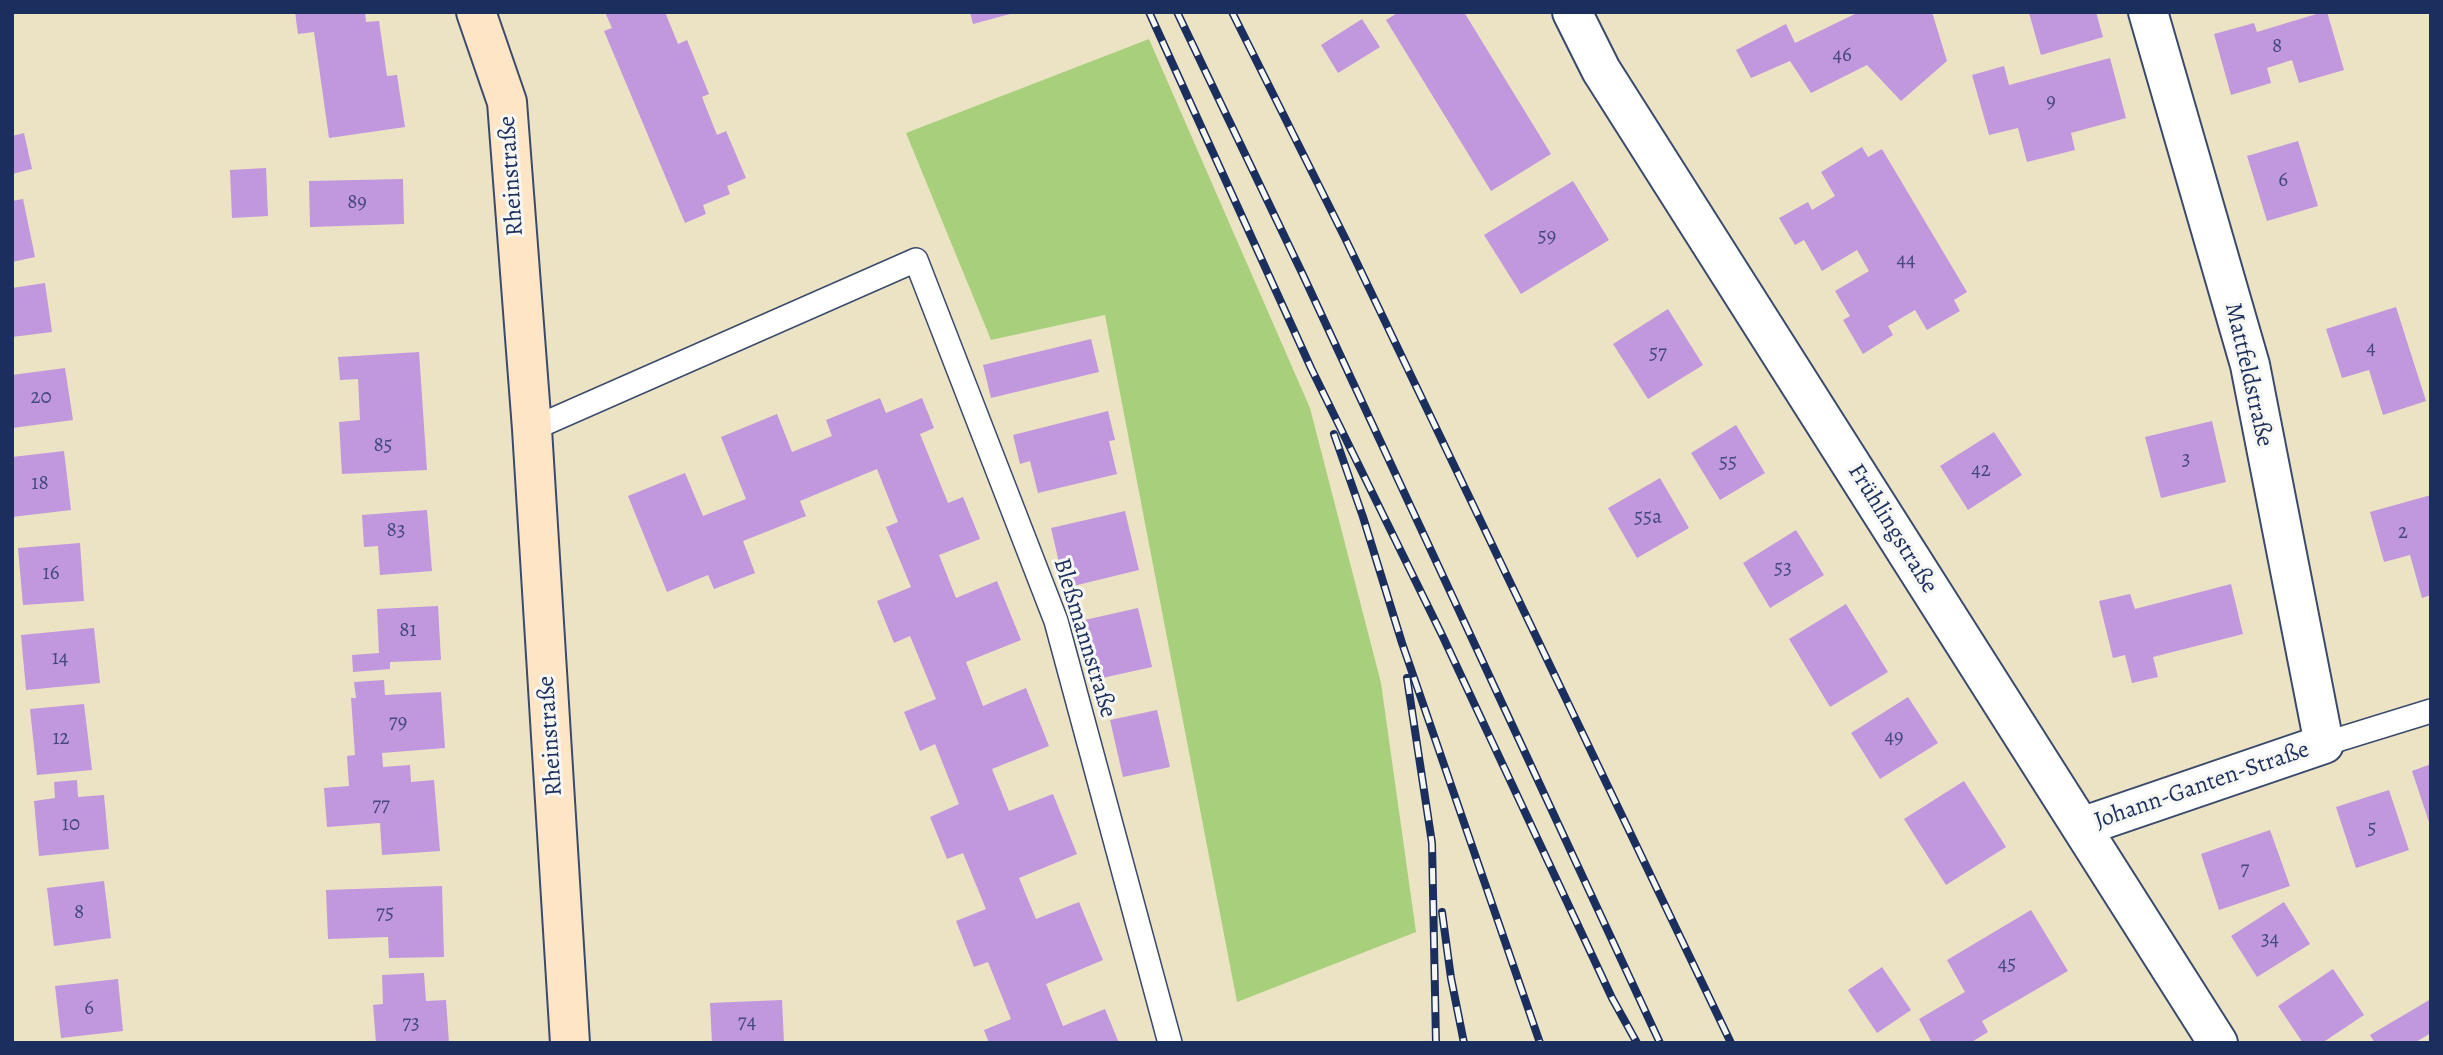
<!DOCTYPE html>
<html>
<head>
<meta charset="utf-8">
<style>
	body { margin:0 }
	#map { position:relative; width:2443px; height:1055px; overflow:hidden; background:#ece3c5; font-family:Alegreya,serif }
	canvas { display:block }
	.frame { position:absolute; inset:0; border:14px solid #1b2f5e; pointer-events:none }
</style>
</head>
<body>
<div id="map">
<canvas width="2443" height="1055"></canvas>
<div class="frame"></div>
</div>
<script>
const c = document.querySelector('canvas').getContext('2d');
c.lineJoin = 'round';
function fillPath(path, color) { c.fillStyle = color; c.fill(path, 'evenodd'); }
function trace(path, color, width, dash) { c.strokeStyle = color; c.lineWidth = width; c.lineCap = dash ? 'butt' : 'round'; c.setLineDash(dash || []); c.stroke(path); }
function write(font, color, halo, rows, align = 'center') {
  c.font = font + ' Alegreya,serif'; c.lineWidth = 6; c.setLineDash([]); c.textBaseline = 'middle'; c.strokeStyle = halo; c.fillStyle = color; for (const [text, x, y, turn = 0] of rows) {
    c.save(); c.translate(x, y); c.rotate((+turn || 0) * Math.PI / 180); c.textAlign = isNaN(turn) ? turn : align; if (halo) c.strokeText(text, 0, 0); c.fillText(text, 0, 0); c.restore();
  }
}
const green = new Path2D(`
	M 1149,39 L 1310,408 L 1381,683 L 1416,932 L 1237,1002 L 1105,315 L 991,340 L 906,133 Z`);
const building = new Path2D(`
	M 295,12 L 365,12 L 366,22 L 379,21 L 387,76 L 397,75 L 405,127 L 329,138 L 314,32 L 298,34 Z
	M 605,12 L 665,12 L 678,44 L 687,40 L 709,94 L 702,97 L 717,135 L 726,131 L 746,178 L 727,186 L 730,194 L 703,205 L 706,214 L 685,223 L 604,31 L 612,28 Z
	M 970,12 L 1014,12 L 1014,13 L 973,24 Z
	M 1399,12 L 1464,12 L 1551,154 L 1491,191 L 1386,20 Z
	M 1859,12 L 1932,12 L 1947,61 L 1901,101 L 1867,65 L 1811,93 L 1790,61 L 1751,78 L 1736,50 L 1786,24 L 1795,43 Z
	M 2096,12 L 2103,37 L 2041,55 L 2029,13 Z
	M 2323,12 L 2327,12 L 2344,70 L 2299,83 L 2292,60 L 2267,68 L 2271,83 L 2231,95 L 2214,34 L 2254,23 L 2257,32 Z
	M 1362,19 L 1380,47 L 1338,73 L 1321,45 Z
	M 2110,58 L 2126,118 L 2071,133 L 2075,150 L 2027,162 L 2018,128 L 1989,135 L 1972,75 L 2004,66 L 2009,85 Z
	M 24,133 L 32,169 L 12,174 L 12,136 Z
	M 2298,141 L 2318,206 L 2267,221 L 2247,156 Z
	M 1862,147 L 1868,157 L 1882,149 L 1967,292 L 1954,300 L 1960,311 L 1927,330 L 1915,310 L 1888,326 L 1893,335 L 1863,354 L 1843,320 L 1850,316 L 1835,291 L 1869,271 L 1857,250 L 1822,271 L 1804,240 L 1795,245 L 1779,218 L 1808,202 L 1812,210 L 1835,196 L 1821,172 Z
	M 266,168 L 268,216 L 232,218 L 230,170 Z
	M 403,179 L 404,224 L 310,227 L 309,181 Z
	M 1573,181 L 1609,240 L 1521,294 L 1484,235 Z
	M 23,199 L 35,257 L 12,262 L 12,201 Z
	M 45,283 L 52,332 L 12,337 L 12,288 Z
	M 2396,307 L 2426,401 L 2383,415 L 2369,370 L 2342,378 L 2326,329 Z
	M 1668,309 L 1703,365 L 1648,399 L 1613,344 Z
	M 1091,339 L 1099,372 L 991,398 L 983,365 Z
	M 419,352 L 427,470 L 342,474 L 339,422 L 360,420 L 358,379 L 340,380 L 338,357 Z
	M 65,368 L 73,420 L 12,428 L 12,375 Z
	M 880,398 L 886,413 L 922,398 L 934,428 L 920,434 L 948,503 L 963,497 L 980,539 L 939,555 L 956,598 L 997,581 L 1021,640 L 966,662 L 983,706 L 1026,688 L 1049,746 L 992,769 L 1009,811 L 1053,794 L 1077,854 L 1019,878 L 1036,919 L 1079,902 L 1103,960 L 1046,984 L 1063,1026 L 1105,1009 L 1119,1043 L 989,1043 L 984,1030 L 1011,1019 L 988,962 L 974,967 L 956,921 L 986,909 L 963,853 L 947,859 L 930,817 L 959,804 L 935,744 L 920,751 L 904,712 L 936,699 L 910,636 L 894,643 L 877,601 L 911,587 L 886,527 L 898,522 L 877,469 L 800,501 L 806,516 L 743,541 L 755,573 L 714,589 L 708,575 L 667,592 L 628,496 L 685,473 L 703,516 L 746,499 L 721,437 L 777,414 L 792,452 L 832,436 L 826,420 Z
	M 1108,411 L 1115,440 L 1109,441 L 1117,474 L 1038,493 L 1030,461 L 1020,464 L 1013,435 Z
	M 2212,421 L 2226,482 L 2161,498 L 2145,437 Z
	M 1736,425 L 1765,473 L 1720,500 L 1691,453 Z
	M 1994,432 L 2022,475 L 1968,510 L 1940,466 Z
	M 64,451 L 71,510 L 12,517 L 12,457 Z
	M 1660,478 L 1689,528 L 1637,558 L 1608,508 Z
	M 2431,495 L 2431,595 L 2422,598 L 2410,555 L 2384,562 L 2370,512 Z
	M 427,510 L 432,571 L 380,575 L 378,546 L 364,547 L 362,515 Z
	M 1125,511 L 1139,570 L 1065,588 L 1051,528 Z
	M 1796,530 L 1824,575 L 1770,608 L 1743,563 Z
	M 80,543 L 84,601 L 23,605 L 18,548 Z
	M 2231,584 L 2243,634 L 2153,657 L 2158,677 L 2132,683 L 2125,655 L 2113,658 L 2099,601 L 2130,594 L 2135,609 Z
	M 1846,604 L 1888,672 L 1830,707 L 1789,639 Z
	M 438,606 L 441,660 L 390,662 L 390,669 L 353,672 L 352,655 L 379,653 L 377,609 Z
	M 1138,608 L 1152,667 L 1093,680 L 1080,621 Z
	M 94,628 L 100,683 L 26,690 L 21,635 Z
	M 384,680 L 385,695 L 441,692 L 445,748 L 382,753 L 383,767 L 410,765 L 411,782 L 434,780 L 440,851 L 382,855 L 380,823 L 327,827 L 324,788 L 349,786 L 347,756 L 355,755 L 351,698 L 356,698 L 354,682 Z
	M 1908,697 L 1938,743 L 1880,779 L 1851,733 Z
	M 84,704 L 92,770 L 37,775 L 30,709 Z
	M 1157,710 L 1170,767 L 1123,777 L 1110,720 Z
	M 2431,764 L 2431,825 L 2430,825 L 2412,771 Z
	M 77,780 L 78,797 L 104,795 L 109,849 L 39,856 L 34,801 L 55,798 L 54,782 Z
	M 1964,781 L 2006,847 L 1946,885 L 1904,819 Z
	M 2389,790 L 2409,850 L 2356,868 L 2336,807 Z
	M 2270,830 L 2290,886 L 2219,910 L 2201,854 Z
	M 104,881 L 111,938 L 54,946 L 47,888 Z
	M 442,886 L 444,957 L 389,958 L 388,937 L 328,939 L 326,890 Z
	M 2284,902 L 2310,944 L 2257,977 L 2231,936 Z
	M 2031,910 L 2068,971 L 1982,1021 L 1988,1032 L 1970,1043 L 1932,1043 L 1919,1019 L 1965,992 L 1947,960 Z
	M 1882,967 L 1911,1010 L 1877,1033 L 1848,990 Z
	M 2333,969 L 2364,1015 L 2322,1043 L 2303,1043 L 2278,1006 Z
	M 424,973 L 426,1001 L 446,1000 L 449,1043 L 376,1043 L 373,1005 L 383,1004 L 382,975 Z
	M 118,979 L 123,1031 L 61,1038 L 55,986 Z
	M 2431,999 L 2431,1033 L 2414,1043 L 2375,1043 L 2370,1035 Z
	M 782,1000 L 784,1043 L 712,1043 L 710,1003 Z`);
const service = new Path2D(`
	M 532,429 L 916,260 L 1056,621 L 1170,1043
	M 2324,744 L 2431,711`);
const minor = new Path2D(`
	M 1572,12 L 1601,70 L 2218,1043
	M 2081,827 L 2324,744 L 2250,365 L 2148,12`);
const secondary = new Path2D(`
	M 476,12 L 507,102 L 532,429 L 570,1043`);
const rail = new Path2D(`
	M 1149,12 L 1311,368 L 1443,637 L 1612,998 L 1637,1043
	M 1177,12 L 1303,275 L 1660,1043
	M 1232,12 L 1345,238 L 1731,1043
	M 1334,434 L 1363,517 L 1402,643 L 1540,1043
	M 1407,678 L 1432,843 L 1436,1043
	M 1442,912 L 1451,978 L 1464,1043`);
const numberNames = [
	["8",2277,47],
	["46",1842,56],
	["9",2051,102],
	["6",2283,181],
	["89",357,203],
	["59",1547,237],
	["44",1906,261],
	["4",2371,349],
	["57",1658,354],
	["20",41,398],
	["85",383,446],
	["3",2186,460],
	["55",1728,463],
	["42",1981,471],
	["18",40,484],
	["55a",1648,518],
	["83",396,531],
	["2",2403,533],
	["53",1783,569],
	["16",51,574],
	["81",408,631],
	["14",60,659],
	["79",398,723],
	["49",1894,738],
	["12",61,739],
	["77",381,806],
	["10",71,825],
	["5",2372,829],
	["7",2245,870],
	["8",79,913],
	["75",385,914],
	["34",2270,940],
	["45",2007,965],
	["6",89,1009],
	["74",747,1023],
	["73",411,1024]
];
const streetNames = [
	["Rheinstraße",512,176,-94],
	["Mattfeldstraße",2248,375,77],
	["Frühlingstraße",1892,529,58],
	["Bleßmannstraße",1084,638,73],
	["Rheinstraße",551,736,-94],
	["Johann-Ganten-Straße",2202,786,-19]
];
fillPath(green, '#a8d07c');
fillPath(building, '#c197dd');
trace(service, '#3a4a6d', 26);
trace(minor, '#3a4a6d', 42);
trace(secondary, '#3a4a6d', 42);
trace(service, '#fff', 23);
trace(minor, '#fff', 38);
trace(secondary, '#fee5c5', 38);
trace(rail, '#1b2f5e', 8);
trace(rail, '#f6f6f2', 5, [16]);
write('21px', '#44497e', null, numberNames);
write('24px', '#1b2f5e', '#f6f6f2', streetNames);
</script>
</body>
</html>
